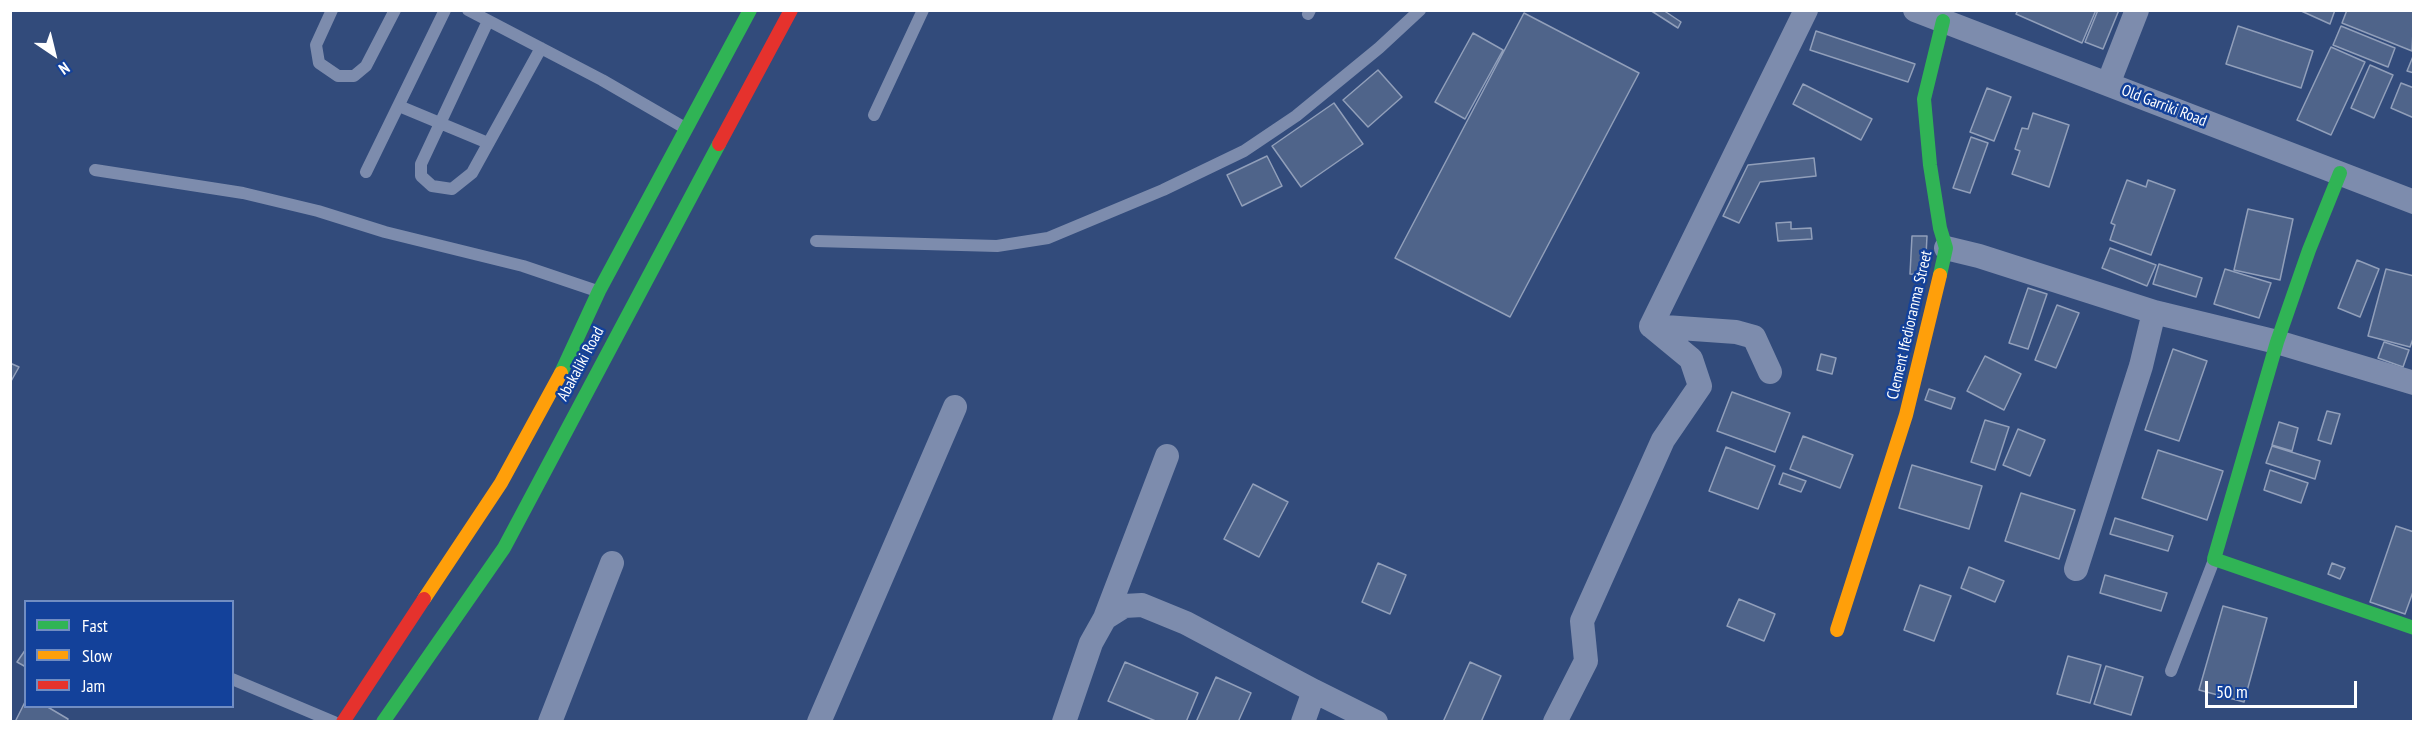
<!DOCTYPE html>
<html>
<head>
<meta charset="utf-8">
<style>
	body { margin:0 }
	#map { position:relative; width:2424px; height:732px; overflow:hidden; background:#324b7b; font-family:"PT Sans Narrow",sans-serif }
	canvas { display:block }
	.frame { position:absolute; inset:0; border:12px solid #fff; pointer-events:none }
	.legend { position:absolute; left:24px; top:600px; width:210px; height:108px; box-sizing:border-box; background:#13419a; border:2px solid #718dc2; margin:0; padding:8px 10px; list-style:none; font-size:18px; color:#fff }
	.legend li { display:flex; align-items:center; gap:12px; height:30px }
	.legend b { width:30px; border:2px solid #718dc2 }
	.north { position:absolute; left:24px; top:24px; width:60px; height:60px; -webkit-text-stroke:4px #13419a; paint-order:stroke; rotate:145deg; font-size:16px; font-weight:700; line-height:24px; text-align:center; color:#fff }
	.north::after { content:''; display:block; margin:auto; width:21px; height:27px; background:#fff; clip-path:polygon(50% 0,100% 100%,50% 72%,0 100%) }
	.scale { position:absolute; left:2205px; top:681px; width:152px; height:27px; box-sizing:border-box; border:3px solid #fff; border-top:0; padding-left:8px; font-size:18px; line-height:21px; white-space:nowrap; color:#fff; -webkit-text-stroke:4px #13419a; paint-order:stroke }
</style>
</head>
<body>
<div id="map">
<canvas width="2424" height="732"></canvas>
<div class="frame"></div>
<ul class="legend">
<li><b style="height:8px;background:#30b455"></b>Fast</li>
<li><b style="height:8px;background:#ff9f0a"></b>Slow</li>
<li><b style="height:8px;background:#e5322d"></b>Jam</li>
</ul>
<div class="north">N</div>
<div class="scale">50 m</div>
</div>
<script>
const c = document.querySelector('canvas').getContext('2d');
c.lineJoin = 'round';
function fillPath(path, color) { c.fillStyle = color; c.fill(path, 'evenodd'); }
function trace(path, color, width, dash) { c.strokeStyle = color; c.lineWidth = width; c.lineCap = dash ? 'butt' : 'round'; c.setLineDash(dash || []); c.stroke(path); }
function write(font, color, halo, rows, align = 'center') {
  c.font = font + ' "PT Sans Narrow",sans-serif'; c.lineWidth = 5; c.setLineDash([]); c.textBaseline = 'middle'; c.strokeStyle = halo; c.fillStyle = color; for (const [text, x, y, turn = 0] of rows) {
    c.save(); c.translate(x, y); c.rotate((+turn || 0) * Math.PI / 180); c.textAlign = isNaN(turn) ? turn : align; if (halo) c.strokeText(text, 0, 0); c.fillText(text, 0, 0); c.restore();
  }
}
const building = new Path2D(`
	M 1650,10 L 1663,10 L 1681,22 L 1678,28 Z
	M 2018,10 L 2096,10 L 2082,43 L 2016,14 Z
	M 2098,10 L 2119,10 L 2103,49 L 2085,42 Z
	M 2299,10 L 2335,10 L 2330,24 Z
	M 2347,10 L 2414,11 L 2412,51 L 2342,23 Z
	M 1524,13 L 1639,73 L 1510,317 L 1395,258 Z
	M 2238,26 L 2313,51 L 2301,88 L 2226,64 Z
	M 2341,26 L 2395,48 L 2388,67 L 2333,45 Z
	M 1816,31 L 1915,64 L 1908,82 L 1810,50 Z
	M 1473,33 L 1503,50 L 1465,119 L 1435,102 Z
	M 2331,47 L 2365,62 L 2331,135 L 2297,120 Z
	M 2414,54 L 2414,73 L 2407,71 Z
	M 2370,65 L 2393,75 L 2374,118 L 2351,108 Z
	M 1378,70 L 1402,97 L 1368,127 L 1343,100 Z
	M 2401,83 L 2414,88 L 2414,118 L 2391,108 Z
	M 1803,84 L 1872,119 L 1861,140 L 1793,104 Z
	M 1987,88 L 2011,97 L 1994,141 L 1970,132 Z
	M 1334,103 L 1363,144 L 1301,187 L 1272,146 Z
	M 2033,113 L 2069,125 L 2049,187 L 2012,174 L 2020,151 L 2015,149 L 2022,128 L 2028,129 Z
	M 1971,137 L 1988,143 L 1970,193 L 1953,188 Z
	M 1267,156 L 1282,186 L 1242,206 L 1227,175 Z
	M 1814,158 L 1816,176 L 1760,182 L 1739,223 L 1723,216 L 1748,165 Z
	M 2127,180 L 2146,187 L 2148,180 L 2175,190 L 2151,255 L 2110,240 L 2115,225 L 2111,223 Z
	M 2248,209 L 2293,219 L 2280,280 L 2234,270 Z
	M 1791,222 L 1791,229 L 1811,228 L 1812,239 L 1778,241 L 1776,223 Z
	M 1912,236 L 1927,236 L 1925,275 L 1910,274 Z
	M 2110,248 L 2156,265 L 2147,286 L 2102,268 Z
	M 2357,260 L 2379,269 L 2360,317 L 2338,308 Z
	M 2159,264 L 2202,278 L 2196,297 L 2153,284 Z
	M 2225,269 L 2271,283 L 2259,318 L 2214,304 Z
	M 2386,269 L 2414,276 L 2414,336 L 2410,347 L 2368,336 Z
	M 2028,288 L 2047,294 L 2028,349 L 2009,343 Z
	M 2057,305 L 2079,313 L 2056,368 L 2035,360 Z
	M 2384,342 L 2409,350 L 2403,367 L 2378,358 Z
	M 2173,349 L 2207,361 L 2179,441 L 2145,430 Z
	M 1821,354 L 1836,358 L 1832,374 L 1817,370 Z
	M 1985,356 L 2021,374 L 2004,410 L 1967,391 Z
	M 10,363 L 19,367 L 10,383 Z
	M 1929,389 L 1955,398 L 1951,409 L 1925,400 Z
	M 1732,392 L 1790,413 L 1775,452 L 1717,431 Z
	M 2327,411 L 2340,414 L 2331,444 L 2318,440 Z
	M 1985,420 L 2009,427 L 1995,470 L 1971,462 Z
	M 2279,422 L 2298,428 L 2292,451 L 2272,445 Z
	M 2018,429 L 2045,440 L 2030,476 L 2003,465 Z
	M 1803,436 L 1853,455 L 1840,488 L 1790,469 Z
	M 2272,446 L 2320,461 L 2315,479 L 2266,463 Z
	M 1726,447 L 1775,466 L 1758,509 L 1709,491 Z
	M 2158,450 L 2223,471 L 2207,520 L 2142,498 Z
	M 1912,465 L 1982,486 L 1969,529 L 1899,508 Z
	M 2270,470 L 2308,483 L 2301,503 L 2264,490 Z
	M 1783,473 L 1806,481 L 1801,492 L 1779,484 Z
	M 1253,484 L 1288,502 L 1259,557 L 1224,539 Z
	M 2021,493 L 2075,510 L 2059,559 L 2005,541 Z
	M 2115,518 L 2173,536 L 2168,551 L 2110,534 Z
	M 2396,526 L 2414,532 L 2414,589 L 2405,614 L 2370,602 Z
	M 1378,563 L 1406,575 L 1390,614 L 1362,602 Z
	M 2332,563 L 2345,568 L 2340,579 L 2328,574 Z
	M 1969,567 L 2004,581 L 1995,602 L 1961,588 Z
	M 2105,575 L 2167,593 L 2161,611 L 2100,593 Z
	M 1920,585 L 1951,596 L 1934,641 L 1904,630 Z
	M 1739,599 L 1775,614 L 1764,641 L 1727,626 Z
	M 2223,606 L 2267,618 L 2244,702 L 2199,690 Z
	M 26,649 L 26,667 L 17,662 Z
	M 2068,656 L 2101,665 L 2090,703 L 2057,694 Z
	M 1125,662 L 1198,693 L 1186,722 L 1158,722 L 1108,701 Z
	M 1470,662 L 1501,676 L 1481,722 L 1443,722 Z
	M 2106,666 L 2143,677 L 2131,715 L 2094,704 Z
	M 1216,677 L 1251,693 L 1238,722 L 1196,722 Z
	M 26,700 L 26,706 L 46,706 L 68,719 L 67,722 L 15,722 Z`);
const lane = new Path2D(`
	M 332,10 L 316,45 L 319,63 L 338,76 L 354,76 L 366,66 L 395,10
	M 468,10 L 602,80 L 685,128
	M 1308,14 L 1310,10
	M 488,21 L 421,164 L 421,176 L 432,186 L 452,189 L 472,173 L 541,48
	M 399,106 L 488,143
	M 874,115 L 923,10
	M 95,170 L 243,193 L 318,211 L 385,232 L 523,266 L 597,291
	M 366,172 L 445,10
	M 816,241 L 997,246 L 1048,238 L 1163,190 L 1244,151 L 1296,116 L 1379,48 L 1420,10
	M 2171,671 L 2214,560
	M 232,679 L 334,722`);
const street = new Path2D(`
	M 1915,10 L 2414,202
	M 2108,84 L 2137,10
	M 1946,248 L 1979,256 L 2154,312 L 2277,342 L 2414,383
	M 1651,326 L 1806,10
	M 2076,569 L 2141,366 L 2154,312
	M 1105,618 L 1167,456
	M 550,722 L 612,563
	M 819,722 L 955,407
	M 1064,722 L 1091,643 L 1105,618 L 1124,606 L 1142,605 L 1186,623 L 1314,691 L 1376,722
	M 1303,722 L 1314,691
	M 1555,722 L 1586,661 L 1582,621 L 1663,440 L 1700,386 L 1691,359 L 1651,326 L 1736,332 L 1754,337 L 1770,372`);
const fast = new Path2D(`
	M 2340,173 L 2309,250 L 2277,342 L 2214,559 L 2414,628
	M 1940,275 L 1946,248 L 1940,228 L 1930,165 L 1924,99 L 1943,21
	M 561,373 L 599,291 L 750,10
	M 383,722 L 504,548 L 719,144`);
const slow = new Path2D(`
	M 424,599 L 501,483 L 561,373
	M 1837,630 L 1906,415 L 1940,275`);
const jam = new Path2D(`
	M 719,144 L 791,10
	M 343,722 L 424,599`);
const streetNames = [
	["Old Garriki Road",2164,106,21],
	["Clement Ifedioranma Street",1910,325,-77],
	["Abakaliki Road",581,364,-62]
];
fillPath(building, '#4f648a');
trace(building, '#919fba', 1.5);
trace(lane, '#7d8cad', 12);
trace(street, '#7d8cad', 24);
trace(fast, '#30b455', 14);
trace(slow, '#ff9f0a', 14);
trace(jam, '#e5322d', 14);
write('16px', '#fff', '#13419a', streetNames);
</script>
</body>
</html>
